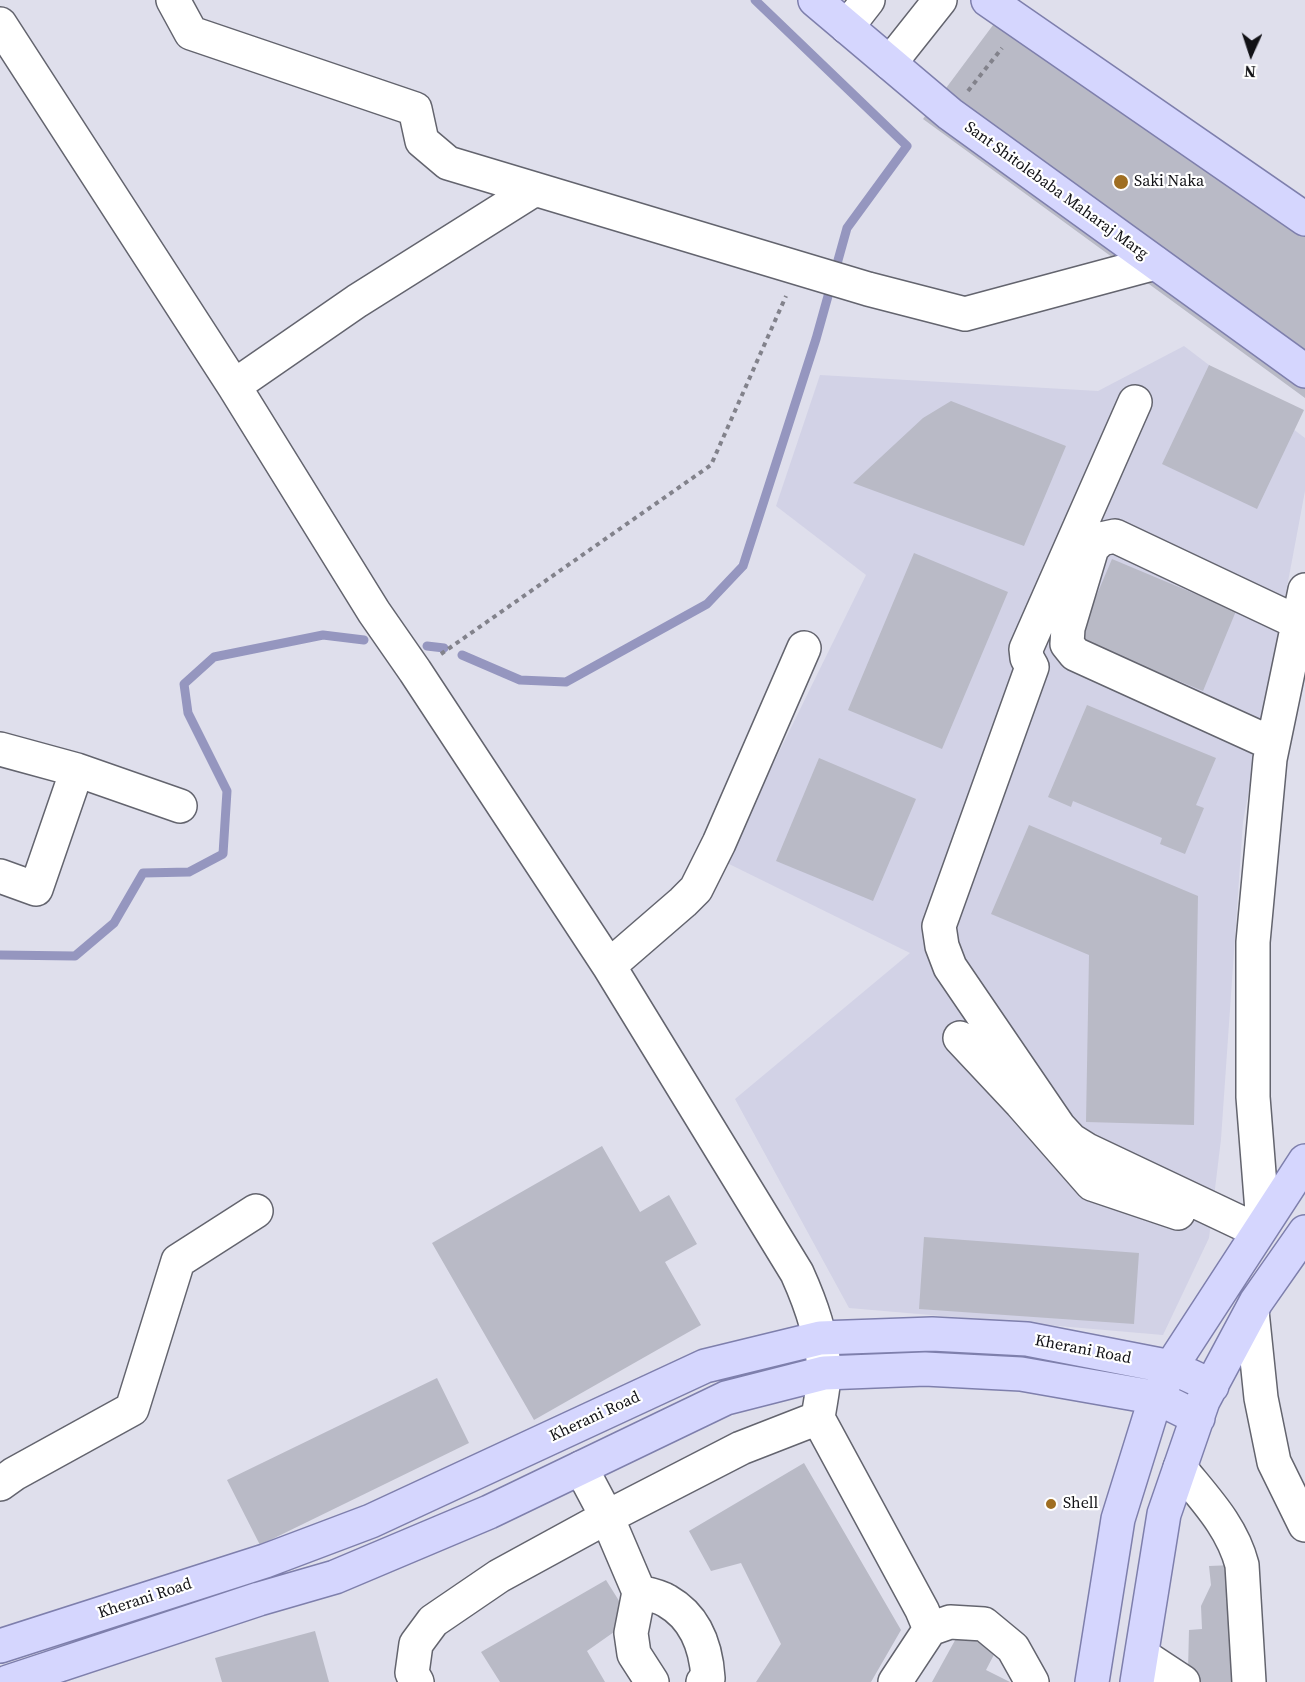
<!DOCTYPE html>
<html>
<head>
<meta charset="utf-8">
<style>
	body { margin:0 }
	#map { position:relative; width:1305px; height:1682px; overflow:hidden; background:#dfdfec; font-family:"Source Serif 4",serif }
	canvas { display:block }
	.north { position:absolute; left:1221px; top:24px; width:60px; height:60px; -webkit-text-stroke:4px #fff; paint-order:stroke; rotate:183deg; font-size:16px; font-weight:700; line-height:24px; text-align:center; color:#111115 }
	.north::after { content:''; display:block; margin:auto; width:21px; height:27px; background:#111115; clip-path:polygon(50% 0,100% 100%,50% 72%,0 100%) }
</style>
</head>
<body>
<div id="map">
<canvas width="1305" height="1682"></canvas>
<div class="north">N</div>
</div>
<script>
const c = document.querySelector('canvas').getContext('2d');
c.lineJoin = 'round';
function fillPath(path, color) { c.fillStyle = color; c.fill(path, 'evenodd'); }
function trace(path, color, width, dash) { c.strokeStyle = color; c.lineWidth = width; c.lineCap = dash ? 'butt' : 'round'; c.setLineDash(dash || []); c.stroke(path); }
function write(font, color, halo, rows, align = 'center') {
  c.font = font + ' "Source Serif 4",serif'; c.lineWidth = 4.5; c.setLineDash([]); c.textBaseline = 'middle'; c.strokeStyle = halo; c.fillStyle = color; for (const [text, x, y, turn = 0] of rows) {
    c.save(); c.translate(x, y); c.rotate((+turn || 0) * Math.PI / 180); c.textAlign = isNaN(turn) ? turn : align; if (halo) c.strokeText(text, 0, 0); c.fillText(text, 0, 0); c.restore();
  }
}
const built = new Path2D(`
	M 1184,346 L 1305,438 L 1305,491 L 1243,822 L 1221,1139 L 1209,1238 L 1163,1335 L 849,1308 L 735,1099 L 910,953 L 725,862 L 866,575 L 776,506 L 820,375 L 1098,391 Z`);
const stream = new Path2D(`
	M 427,646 L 444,648
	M 462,655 L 520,680 L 566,682 L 707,604 L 743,566 L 816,339 L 847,228 L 907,146 L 755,0
	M 0,955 L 75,956 L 114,923 L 143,873 L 189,872 L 223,854 L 227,791 L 188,713 L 184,684 L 214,657 L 323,635 L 364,640`);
const building = new Path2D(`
	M 1002,13 L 1305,235 L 1305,398 L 923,119 Z
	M 1209,365 L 1304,410 L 1257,509 L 1162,464 Z
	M 951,401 L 1066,446 L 1024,546 L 853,483 L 923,418 Z
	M 914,553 L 1008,592 L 942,749 L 848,710 Z
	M 1112,559 L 1236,611 L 1203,691 L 1078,639 Z
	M 1087,705 L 1216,758 L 1196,805 L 1204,808 L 1185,854 L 1160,844 L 1162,838 L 1073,801 L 1071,807 L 1048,797 Z
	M 819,758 L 916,799 L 873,901 L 776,861 Z
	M 1029,825 L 1198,896 L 1194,1125 L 1086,1122 L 1089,955 L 991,914 Z
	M 602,1146 L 640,1212 L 669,1195 L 697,1244 L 665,1262 L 701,1325 L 534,1420 L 432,1243 Z
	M 924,1237 L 1139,1253 L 1134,1324 L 919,1309 Z
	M 437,1378 L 469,1443 L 260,1545 L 227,1480 Z
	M 804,1463 L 901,1630 L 871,1682 L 756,1682 L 781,1644 L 741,1563 L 711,1571 L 689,1531 Z
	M 1233,1565 L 1241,1682 L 1193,1682 L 1188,1670 L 1189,1630 L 1202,1629 L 1201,1606 L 1211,1585 L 1209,1566 Z
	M 606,1580 L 631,1620 L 587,1651 L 605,1682 L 500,1682 L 481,1652 Z
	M 964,1624 L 1000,1643 L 986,1670 L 1010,1682 L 932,1682 Z
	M 315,1631 L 329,1682 L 222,1682 L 215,1658 Z`);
const path = new Path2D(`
	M 968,91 L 1002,48
	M 441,654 L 711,465 L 786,296`);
const minor = new Path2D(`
	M 173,0 L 191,33 L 415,109 L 422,141 L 448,163 L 868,289 L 965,314 L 1155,263
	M 0,24 L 234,386 L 374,612 L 415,671 L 609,966 L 797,1273 C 811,1304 823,1337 824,1372 C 824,1387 820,1403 818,1418 L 741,1448 L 607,1517 L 581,1468
	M 847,27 L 868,0
	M 890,63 L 940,0
	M 234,386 L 357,301 L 535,189
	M 1135,402 L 1026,649 L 1027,658 L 1032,667 L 939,926 L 942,946 L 950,967 L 1059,1127 L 1071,1140 L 1087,1150 L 1258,1231
	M 1273,744 L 1075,654 L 1067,644 L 1068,628 L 1092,548 L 1101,539 L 1115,536 L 1297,622
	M 0,749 L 77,770 L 180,806
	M 0,876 L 36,889 L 77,770
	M 609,966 L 683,902 L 696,889 L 719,843 L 804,648
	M 960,1038 L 1021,1103 L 1092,1184 L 1178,1213
	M 1263,1224 L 1253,1097 L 1253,942 L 1270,759 L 1305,590
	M 1252,1311 L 1261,1398 L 1274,1462 L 1305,1525
	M 818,1418 L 922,1610 L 930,1629 L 950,1622 L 984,1624 L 1013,1648 L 1032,1682
	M 1180,1468 C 1204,1498 1232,1526 1242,1565 L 1249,1682
	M 0,1484 L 14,1474 L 132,1409 L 178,1261 L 256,1211
	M 639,1592 C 648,1594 659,1596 667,1601 C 695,1617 706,1646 708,1678 L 703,1682
	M 1142,1655 L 1183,1682
	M 417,1682 L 412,1673 L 416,1644 L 433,1621 L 499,1576 L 607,1517 L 639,1592 L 631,1633 L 634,1654 L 652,1682
	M 895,1682 L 930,1629`);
const major = new Path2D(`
	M 815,0 L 950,114 L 1305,371
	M 988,0 L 1305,219
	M 0,1646 L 265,1561 L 371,1521 L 705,1366 L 820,1338 L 932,1334 L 1027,1339 L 1171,1367 L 1212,1386
	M 8,1682 L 259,1599 L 335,1577 L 489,1512 L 726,1398 L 824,1373 L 925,1369 L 1021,1374 L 1158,1398 L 1198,1418
	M 1092,1682 L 1118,1519 L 1150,1416 L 1171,1367 L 1305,1161
	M 1137,1682 L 1164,1514 L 1203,1401 L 1256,1302 L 1305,1232`);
const markers = [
	[1121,182,8,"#9f6e22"],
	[1051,1504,6,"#9f6e22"]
];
const poiNames = [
	["Saki Naka",1134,182],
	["Shell",1063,1504]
];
const streetNames = [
	["Sant Shitolebaba Maharaj Marg",1056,191,36],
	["Kherani Road",1083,1350,11],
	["Kherani Road",595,1417,-25],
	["Kherani Road",145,1599,-18]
];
fillPath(built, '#d2d2e6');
trace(stream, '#9596bf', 9);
fillPath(building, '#b9bac6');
trace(minor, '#63646e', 36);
trace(major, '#7e7fac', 36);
trace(path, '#82828b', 4, [4.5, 4.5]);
trace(minor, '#fff', 33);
trace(major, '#d5d6fe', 33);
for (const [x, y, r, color] of markers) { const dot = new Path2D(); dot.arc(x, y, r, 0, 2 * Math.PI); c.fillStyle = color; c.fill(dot); trace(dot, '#fff', 2); }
write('16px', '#111115', '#fff', poiNames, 'left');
write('16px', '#111115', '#fff', streetNames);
</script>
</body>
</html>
